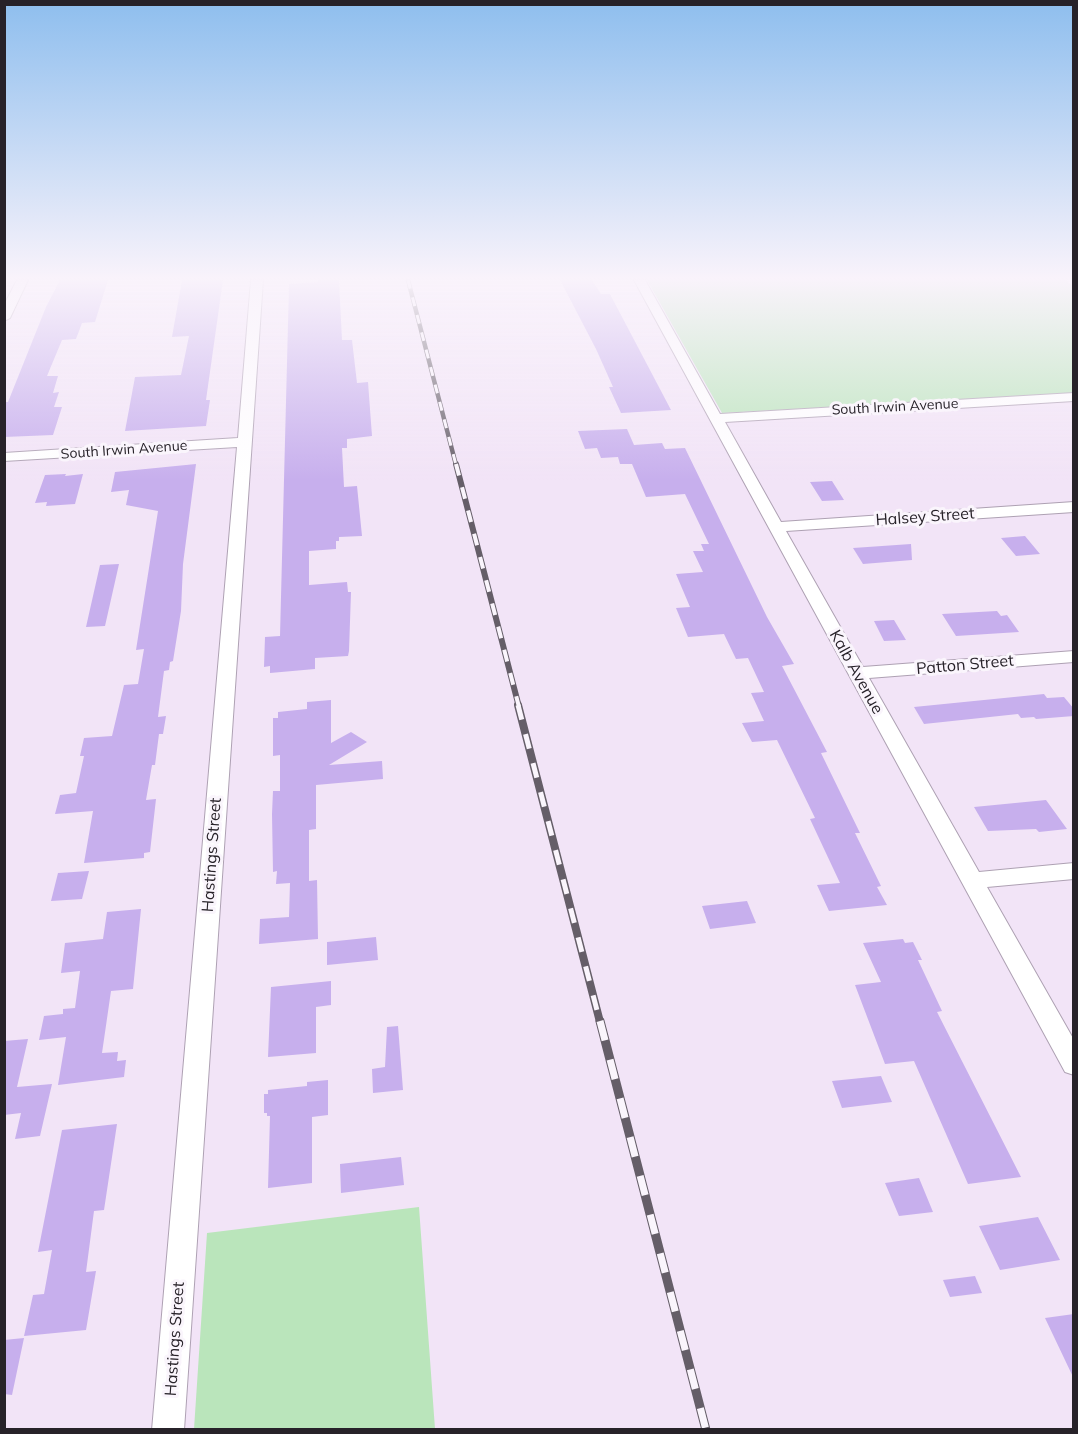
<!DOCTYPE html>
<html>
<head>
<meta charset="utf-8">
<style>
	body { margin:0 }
	#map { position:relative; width:1078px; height:1434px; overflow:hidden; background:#f2e4f7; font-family:Mulish,sans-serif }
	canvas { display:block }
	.frame { position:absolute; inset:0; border:6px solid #272229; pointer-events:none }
</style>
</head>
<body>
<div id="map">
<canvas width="1078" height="1434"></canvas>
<div class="frame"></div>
</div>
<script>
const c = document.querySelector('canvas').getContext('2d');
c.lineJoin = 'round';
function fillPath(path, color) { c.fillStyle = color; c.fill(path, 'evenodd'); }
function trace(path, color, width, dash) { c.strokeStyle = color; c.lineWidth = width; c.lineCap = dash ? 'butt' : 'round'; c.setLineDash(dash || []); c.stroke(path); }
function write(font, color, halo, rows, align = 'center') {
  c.font = font + ' Mulish,sans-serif'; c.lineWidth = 6; c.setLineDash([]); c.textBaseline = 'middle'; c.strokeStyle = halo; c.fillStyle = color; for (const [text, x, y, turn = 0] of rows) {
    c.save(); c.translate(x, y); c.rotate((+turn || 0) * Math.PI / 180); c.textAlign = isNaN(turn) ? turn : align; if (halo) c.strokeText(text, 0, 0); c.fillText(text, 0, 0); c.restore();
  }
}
const green = new Path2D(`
	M 647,280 L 1066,280 L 1073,286 L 1073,394 L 722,413 Z
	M 419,1207 L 435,1429 L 194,1429 L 207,1233 Z`);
const building = new Path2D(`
	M 60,280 L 108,280 L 95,322 L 82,323 L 76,339 L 62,340 L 47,376 L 58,376 L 53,393 L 59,392 L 54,407 L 62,407 L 53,435 L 4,437 L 4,402 L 8,402 L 46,307 Z
	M 182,280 L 223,280 L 206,400 L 210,400 L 206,426 L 125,431 L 135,377 L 181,375 L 189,336 L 172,337 Z
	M 318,280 L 339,280 L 342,340 L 352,340 L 357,383 L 368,382 L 372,436 L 347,439 L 347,448 L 342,448 L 344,487 L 357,486 L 362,536 L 339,537 L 339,541 L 336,541 L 336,549 L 309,551 L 309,585 L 347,582 L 348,592 L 351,592 L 349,651 L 348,656 L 315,658 L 315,669 L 270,673 L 270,666 L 264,667 L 265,637 L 280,636 L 289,284 L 318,282 Z
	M 560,280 L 592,280 L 601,294 L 610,294 L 671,410 L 621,413 L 609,387 L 613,387 L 596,349 Z
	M 627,429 L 634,445 L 662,443 L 665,449 L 685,448 L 767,617 L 794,664 L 782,666 L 827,752 L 821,753 L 860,833 L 855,833 L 881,886 L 877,887 L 887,905 L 829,911 L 817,885 L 840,883 L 810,819 L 815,818 L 777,740 L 752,742 L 742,723 L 764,721 L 751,693 L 764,692 L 748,658 L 736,659 L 724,634 L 688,637 L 676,608 L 690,607 L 676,574 L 703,572 L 693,551 L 704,551 L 701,544 L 709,544 L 685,494 L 646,497 L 632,464 L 620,464 L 618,457 L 601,458 L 597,448 L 585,449 L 578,431 Z
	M 196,464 L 183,564 L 181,611 L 173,661 L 170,662 L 169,670 L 164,671 L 158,717 L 166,716 L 163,734 L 159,734 L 155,765 L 152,765 L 146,800 L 156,799 L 150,852 L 144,853 L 144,858 L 84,863 L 93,811 L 55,814 L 60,795 L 76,793 L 84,756 L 80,756 L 84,738 L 112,736 L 124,685 L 138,684 L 144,649 L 136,650 L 158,511 L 126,505 L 129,490 L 111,492 L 115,472 Z
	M 66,474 L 65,476 L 83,474 L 75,504 L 46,506 L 47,502 L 35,503 L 45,475 Z
	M 832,481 L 844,500 L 822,501 L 810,482 Z
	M 1025,536 L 1040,554 L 1016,556 L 1001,538 Z
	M 911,544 L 912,560 L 863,564 L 853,548 Z
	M 119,564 L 105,626 L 86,627 L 100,565 Z
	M 997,611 L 1001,616 L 1007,615 L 1019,632 L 956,636 L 942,614 Z
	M 894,620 L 906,640 L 884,641 L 874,621 Z
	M 1044,694 L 1047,698 L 1064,697 L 1074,709 L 1074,716 L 1036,719 L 1034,717 L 1021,718 L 1018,714 L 924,724 L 914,707 Z
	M 331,700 L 331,743 L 351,732 L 367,742 L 329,765 L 382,761 L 383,779 L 316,785 L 316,829 L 309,830 L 309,881 L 317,880 L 318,939 L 259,944 L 260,919 L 289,917 L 290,883 L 276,884 L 277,871 L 273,872 L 272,814 L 273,791 L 280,791 L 280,755 L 273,756 L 273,718 L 278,718 L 278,712 L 307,709 L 307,702 Z
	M 1046,800 L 1067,829 L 1039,832 L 1036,829 L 988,831 L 974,807 Z
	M 89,871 L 82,899 L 51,901 L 58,873 Z
	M 747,901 L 756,923 L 710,929 L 702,906 Z
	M 141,909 L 133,989 L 111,991 L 102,1053 L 118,1052 L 117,1061 L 126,1060 L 124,1077 L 58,1085 L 66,1037 L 39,1040 L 44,1016 L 63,1014 L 63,1009 L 75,1008 L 80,971 L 61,973 L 65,943 L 103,939 L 107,912 Z
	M 376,937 L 378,960 L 327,965 L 327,942 Z
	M 903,939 L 905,943 L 913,942 L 922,960 L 918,960 L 942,1011 L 937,1012 L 1021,1177 L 968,1184 L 914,1061 L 885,1064 L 855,985 L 881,982 L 863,943 Z
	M 331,981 L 331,1005 L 316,1007 L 316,1053 L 268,1057 L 271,987 Z
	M 398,1026 L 403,1090 L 373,1093 L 372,1069 L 385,1067 L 387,1027 Z
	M 28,1039 L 17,1087 L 52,1084 L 40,1136 L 15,1139 L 21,1113 L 4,1115 L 4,1041 Z
	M 881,1076 L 892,1102 L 842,1108 L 832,1081 Z
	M 328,1080 L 328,1115 L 312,1117 L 312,1183 L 268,1188 L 270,1116 L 267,1116 L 267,1113 L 264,1113 L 264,1094 L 268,1094 L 268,1090 L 307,1086 L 307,1082 Z
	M 117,1124 L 104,1210 L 94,1211 L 86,1272 L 96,1271 L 86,1330 L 24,1336 L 33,1295 L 44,1294 L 52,1250 L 38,1252 L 62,1130 Z
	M 401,1157 L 404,1185 L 341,1193 L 340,1164 Z
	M 919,1178 L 933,1212 L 899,1216 L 885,1183 Z
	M 1038,1217 L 1060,1260 L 1000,1270 L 979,1226 Z
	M 975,1276 L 982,1293 L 950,1297 L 943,1280 Z
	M 1074,1314 L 1074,1379 L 1045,1318 Z
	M 24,1338 L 12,1395 L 4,1394 L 4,1340 Z`);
const minor = new Path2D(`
	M 17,280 L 28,280 L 10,318 L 4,321 L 4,305 Z
	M 251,280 L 263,280 L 184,1430 L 152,1430 L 237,447 L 4,461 L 4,453 L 238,438 Z
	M 634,280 L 645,280 L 720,414 L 1074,393 L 1074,401 L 725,422 L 781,522 L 1074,502 L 1074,512 L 786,531 L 863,667 L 1074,651 L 1074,662 L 869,678 L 979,872 L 1074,863 L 1074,879 L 987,887 L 1074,1040 L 1074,1075 L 1065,1072 Z`);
const railFar3 = new Path2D(`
	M 408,280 L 456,465`);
const railFar2 = new Path2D(`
	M 456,464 L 519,707`);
const railFar1 = new Path2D(`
	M 518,705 L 600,1022`);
const rail = new Path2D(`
	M 600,1021 L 706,1430`);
const farStreetnames = [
	["South Irwin Avenue",895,407,-3],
	["South Irwin Avenue",124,450,-4]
];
const streetNames = [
	["Halsey Street",925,517,-4],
	["Patton Street",965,665,-5],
	["Kalb Avenue",856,672,61],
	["Hastings Street",212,855,-86],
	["Hastings Street",175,1339,-86]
];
fillPath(green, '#bae5bb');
fillPath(building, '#c7afed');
trace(minor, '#aea1b3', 2);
fillPath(minor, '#fff');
trace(railFar3, '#655e68', 4.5);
trace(railFar2, '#655e68', 6);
trace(railFar1, '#655e68', 8);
trace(rail, '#655e68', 9);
trace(railFar3, '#faf5fc', 3, [9]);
trace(railFar2, '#faf5fc', 4, [12]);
trace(railFar1, '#faf5fc', 5, [15]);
trace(rail, '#faf5fc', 7, [20]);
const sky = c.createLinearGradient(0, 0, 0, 480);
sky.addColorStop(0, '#8ebeee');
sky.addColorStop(0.58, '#f9f3fb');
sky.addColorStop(1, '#f9f3fb00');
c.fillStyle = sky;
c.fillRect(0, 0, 1078, 480);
write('14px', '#272229', '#faf5fc', farStreetnames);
write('16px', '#272229', '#faf5fc', streetNames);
</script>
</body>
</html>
